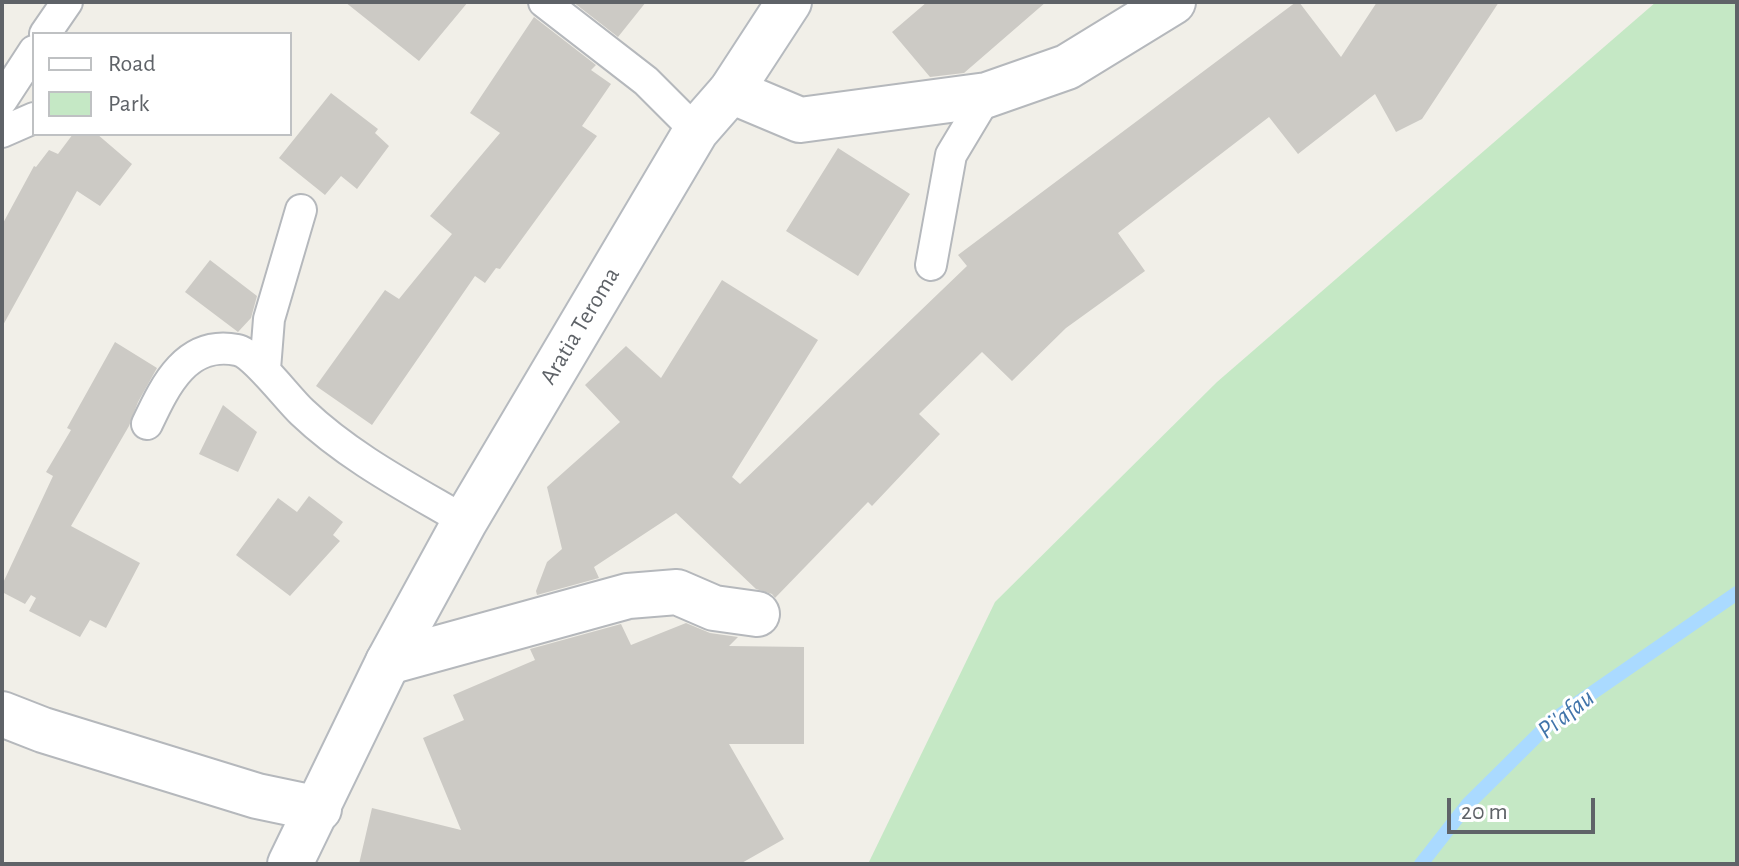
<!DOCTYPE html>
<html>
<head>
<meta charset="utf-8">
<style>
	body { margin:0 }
	#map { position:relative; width:1739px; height:866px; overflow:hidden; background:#f1efe8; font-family:"Alegreya Sans",sans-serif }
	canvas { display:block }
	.frame { position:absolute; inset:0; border:4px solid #5f6368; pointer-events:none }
	.legend { position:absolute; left:32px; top:32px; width:260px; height:104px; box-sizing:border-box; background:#fff; border:2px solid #bfc1c3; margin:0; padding:10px 14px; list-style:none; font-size:24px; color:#5f6368 }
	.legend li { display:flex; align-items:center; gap:16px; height:40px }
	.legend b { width:40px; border:2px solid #bfc1c3 }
	.scale { position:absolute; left:1447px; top:798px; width:148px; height:36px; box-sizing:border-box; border:4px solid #5f6368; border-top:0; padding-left:10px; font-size:24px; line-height:28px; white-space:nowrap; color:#5f6368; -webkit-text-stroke:6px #fff; paint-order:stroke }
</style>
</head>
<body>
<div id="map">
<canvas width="1739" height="866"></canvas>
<div class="frame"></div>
<ul class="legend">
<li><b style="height:10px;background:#fff"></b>Road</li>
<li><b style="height:22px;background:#c5e8c5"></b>Park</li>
</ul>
<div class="scale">20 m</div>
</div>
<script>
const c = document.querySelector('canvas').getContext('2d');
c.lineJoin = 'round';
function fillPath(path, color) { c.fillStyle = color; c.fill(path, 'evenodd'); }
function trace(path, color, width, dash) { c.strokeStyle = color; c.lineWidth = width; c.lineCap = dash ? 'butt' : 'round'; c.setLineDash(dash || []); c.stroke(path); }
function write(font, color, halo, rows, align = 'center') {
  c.font = font + ' "Alegreya Sans",sans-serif'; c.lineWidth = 6; c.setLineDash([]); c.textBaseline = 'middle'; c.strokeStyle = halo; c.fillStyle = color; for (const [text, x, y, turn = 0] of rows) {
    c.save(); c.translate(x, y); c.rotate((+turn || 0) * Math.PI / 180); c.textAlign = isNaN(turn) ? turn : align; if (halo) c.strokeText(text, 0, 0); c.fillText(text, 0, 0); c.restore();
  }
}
const green = new Path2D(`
	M 1656,2 L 1737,2 L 1737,864 L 868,864 L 995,602 L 1217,382 Z`);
const stream = new Path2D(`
	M 1421,864 L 1468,804 L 1553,720 L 1737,593`);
const building = new Path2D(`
	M 345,2 L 468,2 L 419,61 Z
	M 573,2 L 646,2 L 618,37 Z
	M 927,2 L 1046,2 L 964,73 L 930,77 L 892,32 Z
	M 1296,2 L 1299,2 L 1341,57 L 1377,2 L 1499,2 L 1422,119 L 1396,132 L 1375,94 L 1298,154 L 1269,117 L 1118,233 L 1145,271 L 1066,328 L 1012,381 L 982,352 L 919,414 L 940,434 L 872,506 L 868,502 L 775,598 L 772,594 L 756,589 L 676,513 L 594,567 L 599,578 L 537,595 L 536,591 L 547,562 L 562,549 L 547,487 L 620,422 L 585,385 L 626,346 L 661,378 L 722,280 L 818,340 L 732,477 L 740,484 L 967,266 L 958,255 Z
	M 534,17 L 596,65 L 591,70 L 611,84 L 582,126 L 597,136 L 500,269 L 496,268 L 485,283 L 475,276 L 372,425 L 316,386 L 385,290 L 399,299 L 452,234 L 430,216 L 500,133 L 470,113 Z
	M 331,93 L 378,129 L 375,133 L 389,146 L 357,189 L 341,176 L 325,195 L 279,158 Z
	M 73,134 L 97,134 L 132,164 L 100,206 L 77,191 L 2,327 L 2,225 L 34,166 L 36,167 L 49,150 L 58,154 Z
	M 838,148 L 910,194 L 858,276 L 786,231 Z
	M 210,260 L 257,296 L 251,318 L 238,332 L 185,292 Z
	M 115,342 L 157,368 L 138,402 L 129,426 L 71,526 L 140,563 L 106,628 L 90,620 L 80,637 L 29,611 L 36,598 L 31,595 L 25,604 L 2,592 L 2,585 L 53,476 L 46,472 L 71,430 L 67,428 Z
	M 223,405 L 257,432 L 238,472 L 199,454 Z
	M 309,496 L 343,522 L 333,535 L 340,541 L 290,596 L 236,555 L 278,498 L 297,512 Z
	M 686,623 L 710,633 L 738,637 L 729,646 L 804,647 L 804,744 L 729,744 L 784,839 L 740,864 L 359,864 L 372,808 L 461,830 L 423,738 L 464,720 L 453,695 L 535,660 L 530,649 L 621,624 L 631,645 Z`);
const lane = new Path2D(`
	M 544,2 L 646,81 L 696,131
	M 45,34 L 67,2
	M 2,100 L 34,51
	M 2,132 L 34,118
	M 931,265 L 951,155 L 987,95
	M 265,369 L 269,319 L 301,210
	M 147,424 C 165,386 186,340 237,350 C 254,353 287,398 302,412 C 349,457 409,488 465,521`);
const street = new Path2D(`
	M 731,91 L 800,120 L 987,95 L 1067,67 L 1173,2
	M 388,662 L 628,596 L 677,592 L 714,608 L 757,614
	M 2,714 L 43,730 L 257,796 L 319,809`);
const secondary = new Path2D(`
	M 290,864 L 388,662 L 465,521 L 696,131 L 731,91 L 789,2`);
const streetNames = [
	["Aratia Teroma",580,326,-59]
];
const waterNames = [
	["Pi'afau",1566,714,-38]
];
fillPath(green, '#c5e8c5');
trace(stream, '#aadaff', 14);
fillPath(building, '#cccac5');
trace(lane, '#b5b8bc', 34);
trace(street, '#b5b8bc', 48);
trace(secondary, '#b6babf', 48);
trace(lane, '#fff', 30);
trace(street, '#fff', 44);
trace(secondary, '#fff', 44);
write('24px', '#5f6368', '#fff', streetNames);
write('italic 26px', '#4174aa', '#fff', waterNames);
</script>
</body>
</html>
